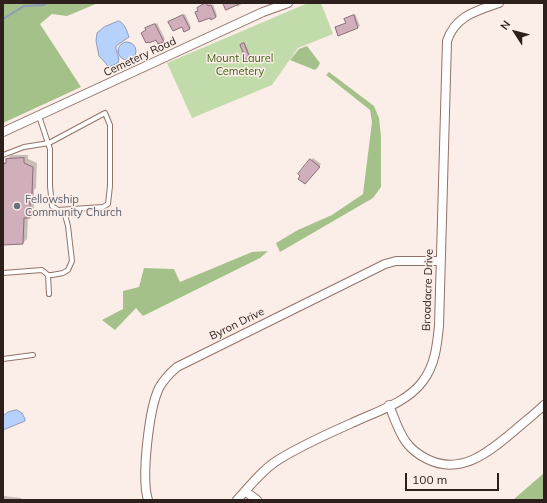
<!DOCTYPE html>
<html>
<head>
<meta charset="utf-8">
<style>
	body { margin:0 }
	#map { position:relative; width:547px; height:503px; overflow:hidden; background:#fbede7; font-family:Mulish,sans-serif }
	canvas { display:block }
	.frame { position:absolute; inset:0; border:4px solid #2d201c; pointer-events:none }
	.north { position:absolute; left:495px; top:12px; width:40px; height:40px; -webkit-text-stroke:3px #fbede7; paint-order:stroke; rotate:306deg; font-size:11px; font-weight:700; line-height:16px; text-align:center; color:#2d201c }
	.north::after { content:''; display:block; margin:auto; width:14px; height:18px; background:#2d201c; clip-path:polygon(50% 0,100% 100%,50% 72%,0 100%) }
	.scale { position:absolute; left:405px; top:473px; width:94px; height:18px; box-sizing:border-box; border:2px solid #2d201c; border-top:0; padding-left:5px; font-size:12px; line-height:14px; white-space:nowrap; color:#2d201c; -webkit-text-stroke:3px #fbede7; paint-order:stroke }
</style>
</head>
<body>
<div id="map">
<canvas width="547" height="503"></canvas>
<div class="frame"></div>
<div class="north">N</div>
<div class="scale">100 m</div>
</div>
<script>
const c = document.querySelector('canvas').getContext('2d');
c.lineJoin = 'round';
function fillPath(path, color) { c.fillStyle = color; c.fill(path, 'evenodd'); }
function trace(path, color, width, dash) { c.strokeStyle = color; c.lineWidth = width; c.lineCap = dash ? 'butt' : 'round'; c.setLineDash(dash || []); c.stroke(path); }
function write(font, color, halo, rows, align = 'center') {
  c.font = font + ' Mulish,sans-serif'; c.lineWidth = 3; c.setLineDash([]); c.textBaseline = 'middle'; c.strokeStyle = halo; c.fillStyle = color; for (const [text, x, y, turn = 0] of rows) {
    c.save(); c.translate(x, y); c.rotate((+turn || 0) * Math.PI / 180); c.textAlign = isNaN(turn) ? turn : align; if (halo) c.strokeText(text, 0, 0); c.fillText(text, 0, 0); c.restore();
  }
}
const green = new Path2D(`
	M 308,3 L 321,3 L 333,34 L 298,48 L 272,85 L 192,118 L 167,63 Z`);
const forest = new Path2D(`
	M 3,3 L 98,3 L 67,16 L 52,14 L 40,24 L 81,87 L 3,123 Z
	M 307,46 L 320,63 L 318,67 L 315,70 L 290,60 L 299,49 Z
	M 329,72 L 374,106 L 379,118 L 381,136 L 381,187 L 373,198 L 280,252 L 276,243 L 298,230 L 332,215 L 363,194 L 372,122 L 370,110 L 326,75 Z
	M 268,251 L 260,258 L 143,316 L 136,308 L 115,330 L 102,320 L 123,309 L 123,291 L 139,287 L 144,268 L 174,269 L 180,282 L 252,252 Z
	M 544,473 L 544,500 L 513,500 Z`);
const water = new Path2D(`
	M 119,21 C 125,24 127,31 129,37 L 116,46 C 115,52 121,58 118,63 L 109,67 L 99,56 L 96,41 L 97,33 L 104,27 Z
	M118 51a9 9 0 1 1 18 0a9 9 0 1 1-18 0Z
	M 17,410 L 22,413 L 25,419 L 25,421 L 3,430 L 3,416 L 8,412 Z`);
const shadow = new Path2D(`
	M 207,3 L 209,3 L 210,5 L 213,4 L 217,15 L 216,17 L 196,13 L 199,10 L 198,8 L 200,6 Z
	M 224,3 L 244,3 L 237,7 L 236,4 Z
	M 185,14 L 191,27 L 189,29 L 169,22 Z
	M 355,14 L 360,26 L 339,35 L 336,28 L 346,23 L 345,19 Z
	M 157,23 L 165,39 L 163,41 L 156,39 L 147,30 L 148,27 Z
	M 245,43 L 250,56 L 249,57 L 241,45 Z
	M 11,155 L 28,155 L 28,159 L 37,163 L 36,188 L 34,190 L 34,213 L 30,217 L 28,217 L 27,239 L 23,243 L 3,244 L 3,163 L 7,161 L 7,159 Z
	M 313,158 L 321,164 L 307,181 L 299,174 Z
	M 4,496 L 21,498 L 21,500 L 3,500 Z`);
const stream = new Path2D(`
	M 3,19 L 24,6 L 43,5 L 47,3`);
const building = new Path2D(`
	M 206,3 L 208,6 L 211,5 L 216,17 L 211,20 L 210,18 L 199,22 L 195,12 L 198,11 L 197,8 Z
	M 223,3 L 241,3 L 226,10 Z
	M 183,15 L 190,29 L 184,32 L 182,27 L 173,31 L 168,22 Z
	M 354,15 L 358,28 L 338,36 L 335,27 L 346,23 L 344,19 Z
	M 155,24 L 164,42 L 158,44 L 156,40 L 149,43 L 149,42 L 146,43 L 141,33 L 146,30 L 145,28 Z
	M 244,43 L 250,58 L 246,60 L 240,45 Z
	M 24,158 L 24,163 L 33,167 L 32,194 L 30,194 L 30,218 L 24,218 L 23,244 L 3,245 L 3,164 L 6,163 L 6,159 Z
	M 310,159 L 320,167 L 305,184 L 298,179 L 300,176 L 298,174 Z`);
const lane = new Path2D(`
	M 3,155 L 24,147 L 49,143 L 105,113 L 110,125 L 110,186 L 108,204 L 103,207 L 57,210
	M 3,273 L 42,270 L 48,275 L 52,275 L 63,273 L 68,270 L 72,261 L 68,226 L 65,215 L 52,206 L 50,186 L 50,149 L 39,116
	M 48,275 L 49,294
	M 3,359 L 33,355`);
const street = new Path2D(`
	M 3,132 L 263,12 L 288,3
	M 389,405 C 394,417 398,431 406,442 C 411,449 419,455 427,459 C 461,476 489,452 514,431 C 524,422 535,414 544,405
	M 245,491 L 257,500
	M 148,500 C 141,478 149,409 159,388 C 164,379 170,373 177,367 L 385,264 L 396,261 L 440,261
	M 237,500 C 250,486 262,470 278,460 C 302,445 327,434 352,423 C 375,412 407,403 423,381 C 435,365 437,346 439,326 L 447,41 C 455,16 476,11 499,3`);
const markers = [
	[17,206,4,"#6b7280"]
];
const streetNames = [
	["Cemetery Road",140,57,-25],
	["Broadacre Drive",428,290,-88],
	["Byron Drive",237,324,-26]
];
const parkNames = [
	["Mount Laurel",240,59],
	["Cemetery",240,72]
];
const worshipNames = [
	["Fellowship",25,200],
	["Community Church",25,213]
];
fillPath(green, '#c1dcaa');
fillPath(forest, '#a4c189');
fillPath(water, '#b6d1fc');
trace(water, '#8d9cb9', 1);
fillPath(shadow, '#0003');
trace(stream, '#8d9cb9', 2);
fillPath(building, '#d0afbb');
trace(building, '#8b6c78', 1);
trace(lane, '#927368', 6);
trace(street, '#927368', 10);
trace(lane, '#fff', 4);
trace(street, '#fff', 8);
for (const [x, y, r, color] of markers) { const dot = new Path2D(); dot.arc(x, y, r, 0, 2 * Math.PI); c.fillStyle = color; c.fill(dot); trace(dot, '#fbede7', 1.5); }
write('11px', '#2d201c', '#fbede7', streetNames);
write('11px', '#3e6110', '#fbede7', parkNames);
write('11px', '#5b616d', '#fbede7', worshipNames, 'left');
</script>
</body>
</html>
